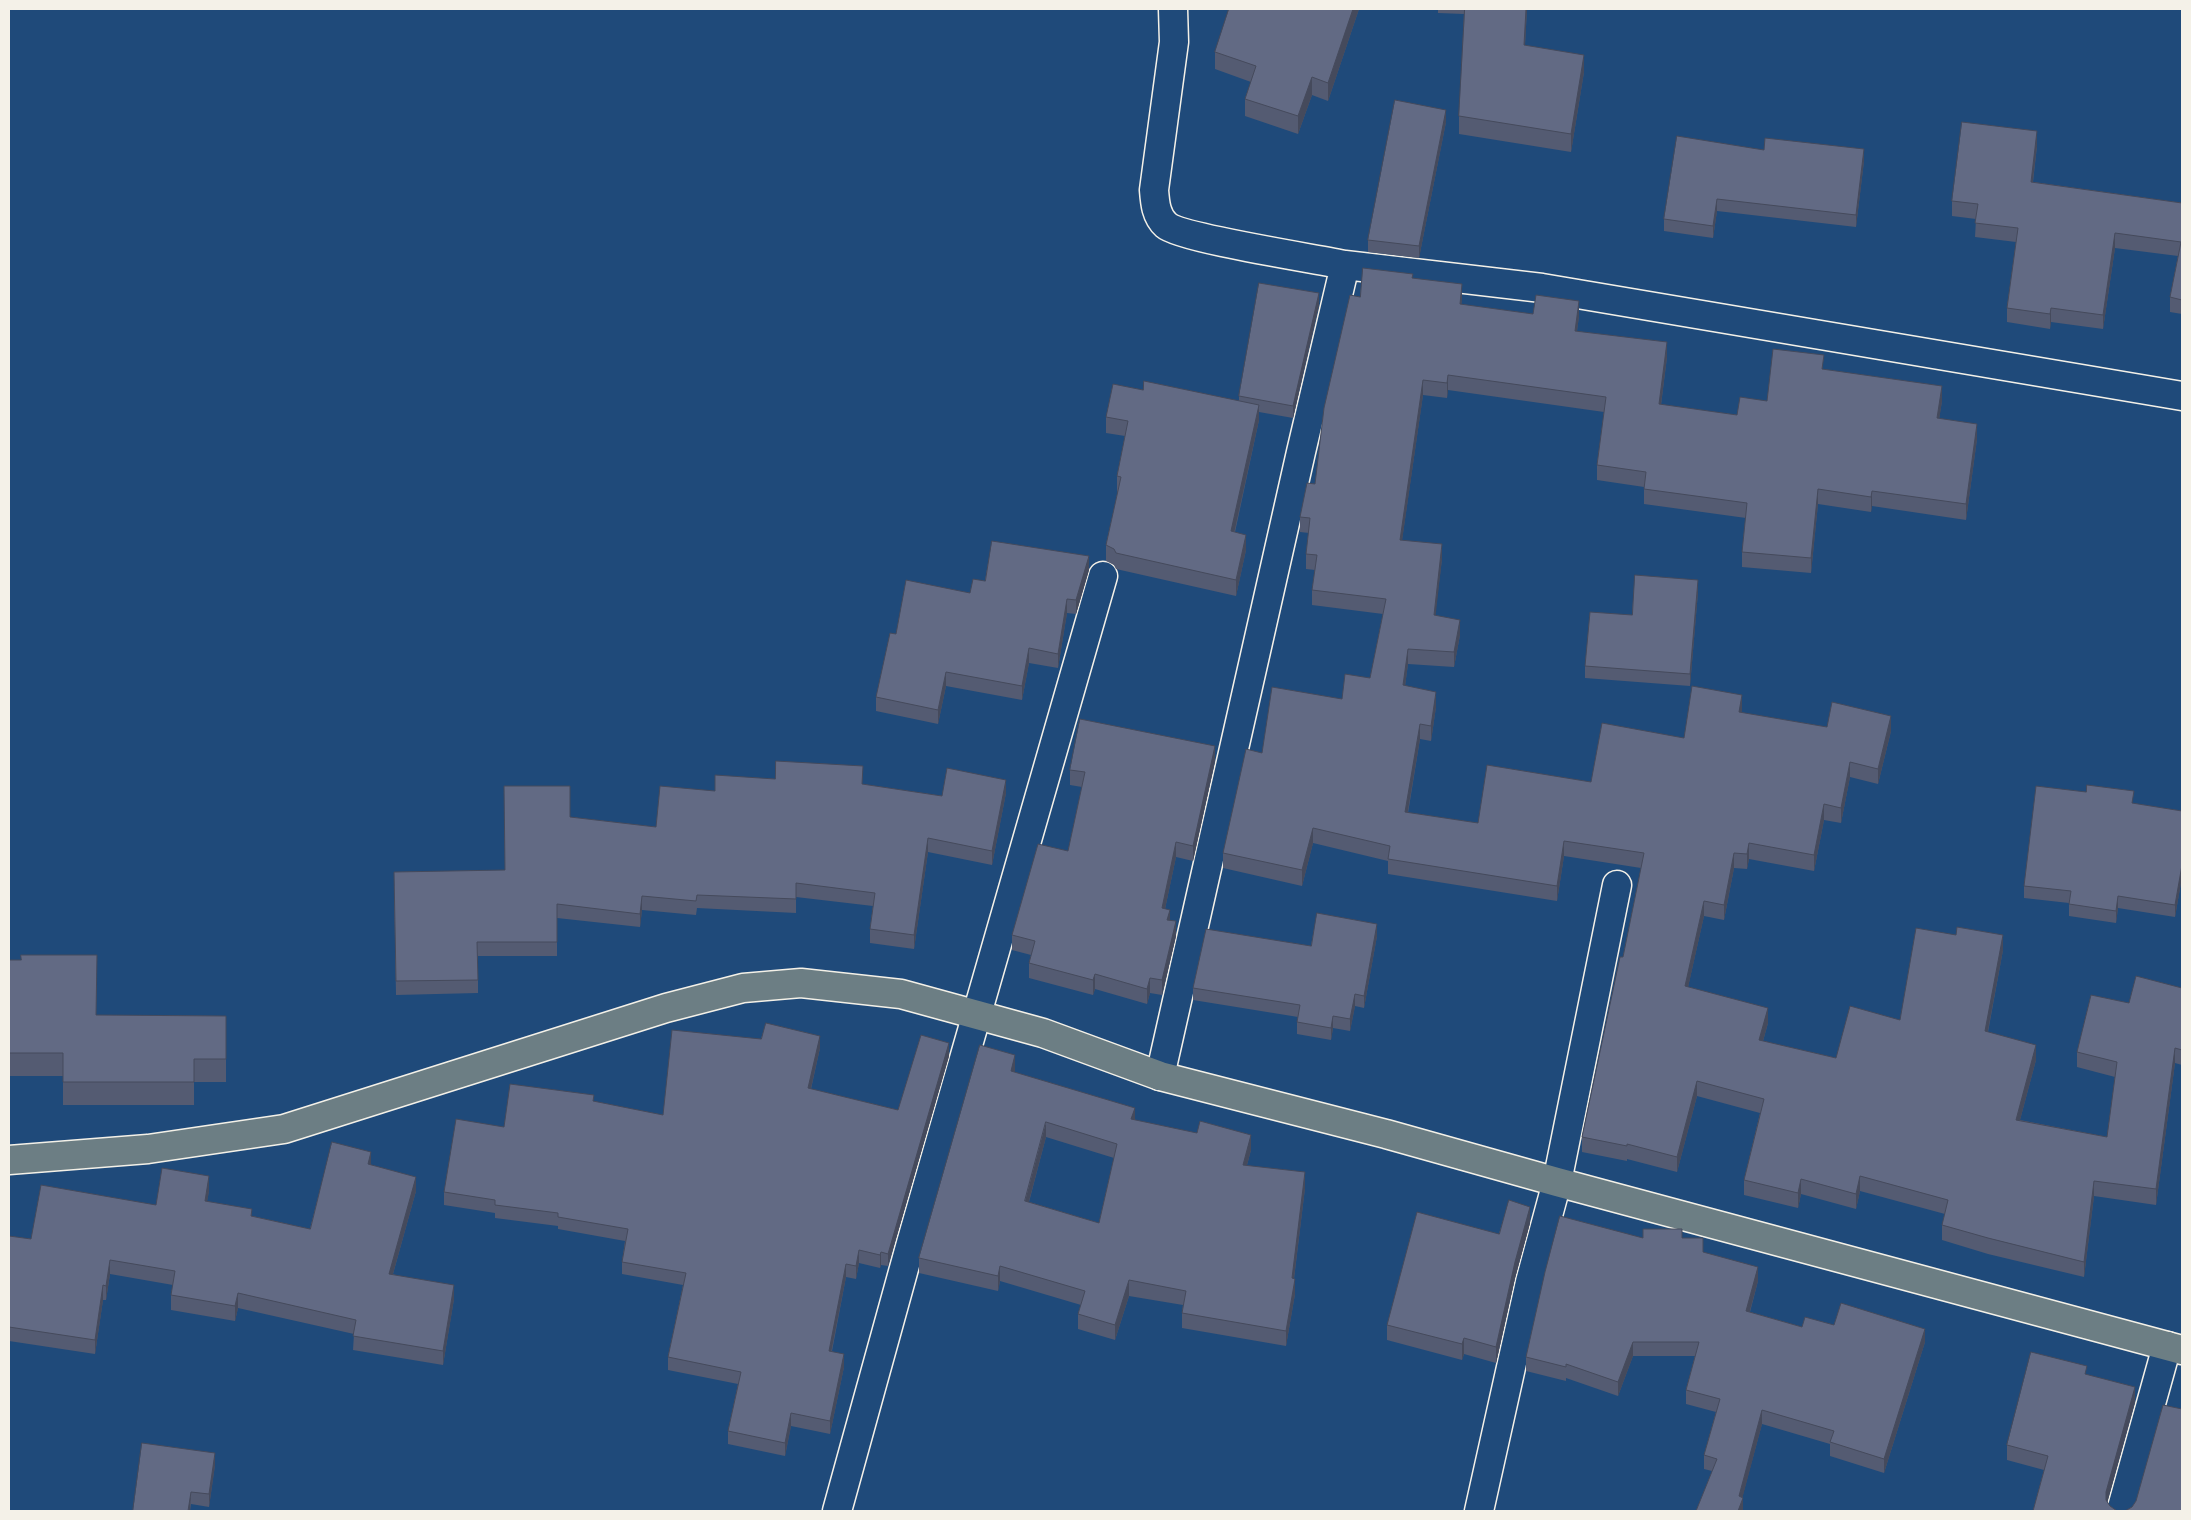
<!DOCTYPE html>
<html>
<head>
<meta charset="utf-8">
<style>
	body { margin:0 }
	#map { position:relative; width:2191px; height:1520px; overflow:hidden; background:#1f4a7a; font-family:Mali,sans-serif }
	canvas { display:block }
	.frame { position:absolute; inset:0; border:10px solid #f4f1e8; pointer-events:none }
</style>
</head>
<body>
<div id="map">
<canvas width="2191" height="1520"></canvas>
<div class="frame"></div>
</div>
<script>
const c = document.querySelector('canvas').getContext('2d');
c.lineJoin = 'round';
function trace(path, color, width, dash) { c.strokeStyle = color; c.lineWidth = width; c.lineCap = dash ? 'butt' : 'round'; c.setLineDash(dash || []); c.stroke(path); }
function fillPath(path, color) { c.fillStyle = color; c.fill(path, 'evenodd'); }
const minor = new Path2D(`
	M 1173,9 L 1174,42 L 1154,190 C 1155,203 1156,216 1166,225 C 1180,238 1317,259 1345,265
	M 1160,1076 L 1301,452 L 1345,265 L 1542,288 L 2182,396
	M 837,1511 L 911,1243 L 1103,576
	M 1479,1511 L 1530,1282 L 1557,1182 L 1617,885
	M 2121,1511 L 2167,1346`);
const highway = new Path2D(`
	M 9,1160 L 148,1149 L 284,1129 L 666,1008 L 743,988 L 801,983 L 901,994 L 1043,1033 L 1160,1076 L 1386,1134 L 1557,1182 L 2182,1350`);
const wall = new Path2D(`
	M 1229,9 L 1359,9 L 1328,101 L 1312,95 L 1298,134 L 1245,116 L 1245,99 L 1251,82 L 1215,69 L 1215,52 Z
	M 1438,9 L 1527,9 L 1525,45 L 1584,72 L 1571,152 L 1459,134 L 1459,116 L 1464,14 L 1438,13 Z
	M 1446,122 L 1419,258 L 1368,252 L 1368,240 Z
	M 2037,146 L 2033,182 L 2182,203 L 2182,314 L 2170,312 L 2170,297 L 2178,256 L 2115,248 L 2103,329 L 2051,322 L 2050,329 L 2007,322 L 2007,308 L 2016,242 L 1975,237 L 1976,219 L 1952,216 L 1952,201 Z
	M 1764,150 L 1864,161 L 1856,227 L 1717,211 L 1713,238 L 1664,231 L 1664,219 Z
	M 1413,278 L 1462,299 L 1461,305 L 1533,314 L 1579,316 L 1577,331 L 1667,357 L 1661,405 L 1737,415 L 1767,401 L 1824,369 L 1942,401 L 1939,419 L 1977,439 L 1966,520 L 1872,506 L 1871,512 L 1818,504 L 1811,573 L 1742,567 L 1742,552 L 1746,518 L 1644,504 L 1644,487 L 1597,480 L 1597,465 L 1604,412 L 1448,390 L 1447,398 L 1423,395 L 1402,540 L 1442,559 L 1435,615 L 1460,635 L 1454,667 L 1408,664 L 1405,686 L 1436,707 L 1431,741 L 1420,739 L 1408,813 L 1478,823 L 1591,782 L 1684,738 L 1742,710 L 1741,713 L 1827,727 L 1891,731 L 1878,784 L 1850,777 L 1841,823 L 1824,820 L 1814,871 L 1749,859 L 1747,869 L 1734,868 L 1724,920 L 1704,916 L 1688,987 L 1768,1023 L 1763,1041 L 1836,1058 L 1900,1020 L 2003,950 L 1988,1032 L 2036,1060 L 2020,1120 L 2107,1137 L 2115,1077 L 2077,1067 L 2077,1052 L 2129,1003 L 2182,988 L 2182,1065 L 2175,1063 L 2156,1205 L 2094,1196 L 2084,1277 L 1988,1254 L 1942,1240 L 1942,1225 L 1945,1214 L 1860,1191 L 1856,1209 L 1801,1194 L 1798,1208 L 1744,1195 L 1744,1180 L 1760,1113 L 1697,1096 L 1677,1172 L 1627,1159 L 1627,1161 L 1582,1152 L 1582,1137 L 1623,957 L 1641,868 L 1564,856 L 1557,901 L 1388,874 L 1388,861 L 1313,843 L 1302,886 L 1223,868 L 1223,853 L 1262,753 L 1342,699 L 1370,678 L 1383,614 L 1312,605 L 1312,590 L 1315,570 L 1306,569 L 1306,554 L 1309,533 L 1300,532 L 1300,517 L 1315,484 L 1360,297 Z
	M 1319,305 L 1293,418 L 1259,412 L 1259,420 L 1235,532 L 1246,550 L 1236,596 L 1116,569 L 1114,565 L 1106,561 L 1106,545 L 1118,492 L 1117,491 L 1117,476 L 1125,436 L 1106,433 L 1106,417 L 1143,390 L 1239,401 L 1239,396 Z
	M 1089,570 L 1076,614 L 1067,613 L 1058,668 L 1029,663 L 1022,700 L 946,686 L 938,724 L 876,711 L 876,697 L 896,634 L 970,593 L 985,581 Z
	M 1698,592 L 1690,686 L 1585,678 L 1585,666 L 1632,615 Z
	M 1215,761 L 1193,861 L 1176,857 L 1165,909 L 1176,936 L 1162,995 L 1150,993 L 1147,1004 L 1095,989 L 1093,995 L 1029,978 L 1029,963 L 1031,955 L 1012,950 L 1012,935 L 1068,851 L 1082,787 L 1070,785 L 1070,770 Z
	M 862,784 L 942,796 L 1006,793 L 992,865 L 928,852 L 914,949 L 870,943 L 870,929 L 873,906 L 796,897 L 796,913 L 697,908 L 696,915 L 642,910 L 640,927 L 557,918 L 557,956 L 478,956 L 478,993 L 396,995 L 394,886 L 505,870 L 570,817 L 656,827 L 715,791 Z
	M 2134,804 L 2182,811 L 2182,877 L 2175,917 L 2118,908 L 2116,923 L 2069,916 L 2069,903 L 2024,898 L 2024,886 Z
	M 1377,936 L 1364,1008 L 1355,1006 L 1350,1031 L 1333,1028 L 1331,1040 L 1297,1034 L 1297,1022 L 1298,1017 L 1193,1000 L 1193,988 L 1311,946 Z
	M 9,960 L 96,1015 L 226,1016 L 226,1082 L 194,1082 L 194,1105 L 63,1105 L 63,1076 L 9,1076 Z
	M 820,1048 L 811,1089 L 898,1110 L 949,1056 L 888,1266 L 881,1265 L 880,1268 L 859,1263 L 856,1279 L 846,1277 L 832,1351 L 844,1367 L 830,1434 L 791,1426 L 785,1456 L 728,1444 L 728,1431 L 738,1384 L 668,1370 L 668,1357 L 683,1285 L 622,1274 L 622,1262 L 625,1241 L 558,1229 L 558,1226 L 495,1218 L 495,1213 L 444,1205 L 444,1192 L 504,1127 L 594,1102 L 663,1115 Z
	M 1015,1071 L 1015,1072 L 1135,1120 L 1251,1150 L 1247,1165 L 1305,1188 L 1294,1279 L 1295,1294 L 1286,1346 L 1182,1328 L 1182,1313 L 1183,1305 L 1129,1296 L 1115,1340 L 1078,1329 L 1078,1314 L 1081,1305 L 1000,1281 L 998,1291 L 919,1273 L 919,1258 ZM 1046,1137 L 1114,1158 L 1099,1223 L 1029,1202 Z
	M 371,1165 L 416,1191 L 393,1274 L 454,1299 L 443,1365 L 353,1350 L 354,1334 L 238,1308 L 235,1321 L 171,1310 L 171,1295 L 173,1285 L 110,1274 L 106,1300 L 103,1300 L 95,1354 L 9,1341 L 9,1236 L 31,1239 L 209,1191 L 207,1201 L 252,1216 L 310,1229 Z
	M 1530,1223 L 1515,1278 L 1496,1363 L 1464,1354 L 1462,1360 L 1387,1340 L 1387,1325 L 1499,1234 Z
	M 1643,1238 L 1682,1238 L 1703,1252 L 1758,1281 L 1750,1312 L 1802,1327 L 1834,1325 L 1925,1342 L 1884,1473 L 1830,1456 L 1830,1444 L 1762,1424 L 1742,1498 L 1743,1511 L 1712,1471 L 1704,1469 L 1704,1455 L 1716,1412 L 1686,1404 L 1686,1390 L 1695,1356 L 1633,1356 L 1618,1396 L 1566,1378 L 1566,1381 L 1526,1371 L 1526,1357 Z
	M 2087,1375 L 2135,1402 L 2107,1502 L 2110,1506 L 2117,1511 L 2125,1511 L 2132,1507 L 2136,1501 L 2182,1511 L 2033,1511 L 2044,1470 L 2007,1460 L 2007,1445 Z
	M 215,1465 L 209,1507 L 191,1504 L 190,1511 L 133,1511 Z`);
const shadedWall = new Path2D(`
	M 1353,9 L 1359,9 L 1328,101 L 1328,83 Z
	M 1526,9 L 1527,9 L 1524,63 L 1524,45 Z
	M 1584,55 L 1584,72 L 1571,152 L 1571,134 Z
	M 1312,77 L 1312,95 L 1298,134 L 1298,116 Z
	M 1446,110 L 1446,122 L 1419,258 L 1419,246 Z
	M 2037,131 L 2037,146 L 2031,196 L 2031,182 Z
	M 1864,149 L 1864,161 L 1856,227 L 1856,215 Z
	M 1717,199 L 1717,211 L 1713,238 L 1713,226 Z
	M 2115,233 L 2115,248 L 2103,329 L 2103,315 Z
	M 1462,284 L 1462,299 L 1460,319 L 1460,304 Z
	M 1319,293 L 1319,305 L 1293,418 L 1293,406 Z
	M 1579,301 L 1579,316 L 1575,346 L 1575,331 Z
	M 2051,308 L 2051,322 L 2050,329 L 2050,314 Z
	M 1667,342 L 1667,357 L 1659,420 L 1659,404 Z
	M 1448,375 L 1448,390 L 1447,398 L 1447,383 Z
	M 1423,380 L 1423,395 L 1400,555 L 1400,540 Z
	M 1942,386 L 1942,401 L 1937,433 L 1937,418 Z
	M 1259,405 L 1259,420 L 1231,547 L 1231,531 Z
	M 1977,424 L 1977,439 L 1966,520 L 1966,504 Z
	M 1818,489 L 1818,504 L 1811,573 L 1811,558 Z
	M 1872,491 L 1872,506 L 1871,512 L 1871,497 Z
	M 1246,535 L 1246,550 L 1236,596 L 1236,580 Z
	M 1442,544 L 1442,559 L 1434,630 L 1434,615 Z
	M 1089,556 L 1089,570 L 1076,614 L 1076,600 Z
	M 1698,580 L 1698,592 L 1690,686 L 1690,674 Z
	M 1067,599 L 1067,613 L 1058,668 L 1058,654 Z
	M 1460,620 L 1460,635 L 1454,667 L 1454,652 Z
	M 1029,648 L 1029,663 L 1022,700 L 1022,686 Z
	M 1408,649 L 1408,664 L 1403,701 L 1403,685 Z
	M 946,672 L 946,686 L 938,724 L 938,710 Z
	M 1436,692 L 1436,707 L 1431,741 L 1431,726 Z
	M 1742,695 L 1742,710 L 1739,727 L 1739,712 Z
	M 1891,716 L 1891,731 L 1878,784 L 1878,769 Z
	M 1420,724 L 1420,739 L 1405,828 L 1405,812 Z
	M 1215,746 L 1215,761 L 1193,861 L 1193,846 Z
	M 1850,762 L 1850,777 L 1841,823 L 1841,808 Z
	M 1006,780 L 1006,793 L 992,865 L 992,851 Z
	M 1824,804 L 1824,820 L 1814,871 L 1814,855 Z
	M 1313,828 L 1313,843 L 1302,886 L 1302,870 Z
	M 928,838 L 928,852 L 914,949 L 914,935 Z
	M 1564,841 L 1564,856 L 1557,901 L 1557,886 Z
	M 1176,842 L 1176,857 L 1162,923 L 1162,908 Z
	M 1749,843 L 1749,859 L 1747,869 L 1747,854 Z
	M 1734,853 L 1734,868 L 1724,920 L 1724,905 Z
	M 2182,865 L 2182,877 L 2175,917 L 2175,905 Z
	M 642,896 L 642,910 L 640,927 L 640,914 Z
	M 2118,896 L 2118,908 L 2116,923 L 2116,911 Z
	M 1704,901 L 1704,916 L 1685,1001 L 1685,986 Z
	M 1170,910 L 1170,925 L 1167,920 Z
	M 1176,921 L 1176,936 L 1162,995 L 1162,980 Z
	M 1377,924 L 1377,936 L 1364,1008 L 1364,996 Z
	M 2003,935 L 2003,950 L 1985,1046 L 1985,1031 Z
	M 1095,974 L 1095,989 L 1093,995 L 1093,980 Z
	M 1150,978 L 1150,993 L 1147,1004 L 1147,989 Z
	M 1355,994 L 1355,1006 L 1350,1031 L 1350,1019 Z
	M 1768,1008 L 1768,1023 L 1759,1055 L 1759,1040 Z
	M 1333,1016 L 1333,1028 L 1331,1040 L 1331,1028 Z
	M 820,1036 L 820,1048 L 808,1101 L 808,1088 Z
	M 949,1043 L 949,1056 L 888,1266 L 888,1254 Z
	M 2036,1045 L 2036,1060 L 2016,1135 L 2016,1120 Z
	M 2175,1048 L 2175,1063 L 2156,1205 L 2156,1189 Z
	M 1015,1055 L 1015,1071 L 1011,1086 L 1011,1071 Z
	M 1697,1081 L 1697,1096 L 1677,1172 L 1677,1157 Z
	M 1135,1108 L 1135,1123 L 1131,1119 Z
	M 1046,1122 L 1046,1137 L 1025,1216 L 1025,1201 Z
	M 1251,1135 L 1251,1150 L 1243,1180 L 1243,1165 Z
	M 371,1152 L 371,1166 L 368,1164 Z
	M 1305,1172 L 1305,1188 L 1292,1294 L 1292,1278 Z
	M 209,1176 L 209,1191 L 205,1215 L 205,1201 Z
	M 1860,1176 L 1860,1191 L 1856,1209 L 1856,1194 Z
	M 416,1177 L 416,1191 L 389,1288 L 389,1274 Z
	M 1801,1179 L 1801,1194 L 1798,1208 L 1798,1193 Z
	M 2094,1181 L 2094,1196 L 2084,1277 L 2084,1262 Z
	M 1530,1207 L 1530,1223 L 1515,1278 L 1496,1363 L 1496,1347 L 1515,1262 Z
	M 859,1250 L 859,1263 L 856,1279 L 856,1266 Z
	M 881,1252 L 881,1265 L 880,1268 L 880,1255 Z
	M 110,1260 L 110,1274 L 106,1300 L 106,1286 Z
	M 846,1264 L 846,1277 L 829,1363 L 829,1351 Z
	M 1000,1266 L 1000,1281 L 998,1291 L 998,1276 Z
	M 1758,1267 L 1758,1281 L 1746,1325 L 1746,1311 Z
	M 1295,1279 L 1295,1294 L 1286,1346 L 1286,1331 Z
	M 1129,1280 L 1129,1296 L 1115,1340 L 1115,1325 Z
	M 103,1285 L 103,1300 L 95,1354 L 95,1340 Z
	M 454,1285 L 454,1299 L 443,1365 L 443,1351 Z
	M 238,1293 L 238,1308 L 235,1321 L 235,1306 Z
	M 1925,1329 L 1925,1342 L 1884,1473 L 1884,1459 Z
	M 1464,1338 L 1464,1354 L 1462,1360 L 1462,1344 Z
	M 1633,1342 L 1633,1356 L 1618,1396 L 1618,1382 Z
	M 844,1354 L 844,1367 L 830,1434 L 830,1421 Z
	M 2135,1387 L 2135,1402 L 2106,1507 L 2106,1492 Z
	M 1762,1410 L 1762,1424 L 1740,1507 L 1743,1498 L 1743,1511 L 1738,1511 L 1739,1496 Z
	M 791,1413 L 791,1426 L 785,1456 L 785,1443 Z
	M 215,1453 L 215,1465 L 209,1507 L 209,1494 Z
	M 191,1492 L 190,1511 L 188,1511 Z`);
const building = new Path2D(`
	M 1229,9 L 1353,9 L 1328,83 L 1312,77 L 1298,116 L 1245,99 L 1256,66 L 1215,52 Z
	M 1465,9 L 1526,9 L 1524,45 L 1584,55 L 1571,134 L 1459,116 Z
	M 1395,100 L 1446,110 L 1419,246 L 1368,240 Z
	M 1962,122 L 2037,131 L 2031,182 L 2182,203 L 2182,300 L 2170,297 L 2181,242 L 2115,233 L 2103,315 L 2051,308 L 2050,314 L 2007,308 L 2018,228 L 1975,223 L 1978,204 L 1952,201 Z
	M 1677,136 L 1764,150 L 1765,138 L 1864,149 L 1856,215 L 1717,199 L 1713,226 L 1664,219 Z
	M 1363,268 L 1413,274 L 1412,278 L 1462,284 L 1460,304 L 1533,314 L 1536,295 L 1579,301 L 1575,331 L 1667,342 L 1659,404 L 1737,415 L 1740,397 L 1767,401 L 1773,349 L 1824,355 L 1822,369 L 1942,386 L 1937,418 L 1977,424 L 1966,504 L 1872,491 L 1871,497 L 1818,489 L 1811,558 L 1742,552 L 1747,503 L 1644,489 L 1646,472 L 1597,465 L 1606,397 L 1448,375 L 1447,383 L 1423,380 L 1400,540 L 1442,544 L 1434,615 L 1460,620 L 1454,652 L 1408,649 L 1403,685 L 1436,692 L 1431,726 L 1420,724 L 1405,812 L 1478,823 L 1487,765 L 1591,782 L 1602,723 L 1684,738 L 1692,686 L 1742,695 L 1739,712 L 1827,727 L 1832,702 L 1891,716 L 1878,769 L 1850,762 L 1841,808 L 1824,804 L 1814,855 L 1749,843 L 1747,854 L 1734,853 L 1724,905 L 1704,901 L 1685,986 L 1768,1008 L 1759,1040 L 1836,1058 L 1850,1006 L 1900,1020 L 1916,928 L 1956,935 L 1957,927 L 2003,935 L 1985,1031 L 2036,1045 L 2016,1120 L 2107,1137 L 2117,1062 L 2077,1052 L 2091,995 L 2129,1003 L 2136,976 L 2182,988 L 2182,1050 L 2175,1048 L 2156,1189 L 2094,1181 L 2084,1262 L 1988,1238 L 1942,1225 L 1948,1200 L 1860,1176 L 1856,1194 L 1801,1179 L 1798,1193 L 1744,1180 L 1764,1099 L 1697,1081 L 1677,1157 L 1627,1144 L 1627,1146 L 1582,1137 L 1620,957 L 1623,957 L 1644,853 L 1564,841 L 1557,886 L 1388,859 L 1390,846 L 1313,828 L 1302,870 L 1223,853 L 1246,749 L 1262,753 L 1272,687 L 1342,699 L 1345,674 L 1370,678 L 1386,599 L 1312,590 L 1317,555 L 1306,554 L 1310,518 L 1300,517 L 1307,483 L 1315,484 L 1324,408 L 1350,295 L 1360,297 Z
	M 1259,283 L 1319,293 L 1293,406 L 1239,396 Z
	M 1144,381 L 1259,405 L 1231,531 L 1246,535 L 1236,580 L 1116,553 L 1114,549 L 1106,545 L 1121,477 L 1117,476 L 1128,421 L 1106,417 L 1113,384 L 1143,390 Z
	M 992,541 L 1089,556 L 1076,600 L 1067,599 L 1058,654 L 1029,648 L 1022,686 L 946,672 L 938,710 L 876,697 L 890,633 L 896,634 L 906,580 L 970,593 L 973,579 L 985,581 Z
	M 1635,575 L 1698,580 L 1690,674 L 1585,666 L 1590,612 L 1632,615 Z
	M 1080,719 L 1215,746 L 1193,846 L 1176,842 L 1162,908 L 1170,910 L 1167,920 L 1176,921 L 1162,980 L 1150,978 L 1147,989 L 1095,974 L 1093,980 L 1029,963 L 1035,941 L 1012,935 L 1038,844 L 1068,851 L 1085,772 L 1070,770 Z
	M 776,761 L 863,766 L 862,784 L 942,796 L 947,768 L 1006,780 L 992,851 L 928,838 L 914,935 L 870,929 L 875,893 L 796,883 L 796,899 L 697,895 L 696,901 L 642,896 L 640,914 L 557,904 L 557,942 L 477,942 L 478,980 L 396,981 L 394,872 L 505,870 L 504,786 L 570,786 L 570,817 L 656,827 L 660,786 L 715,791 L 715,775 L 775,779 Z
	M 2087,785 L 2134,791 L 2132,803 L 2182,811 L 2182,865 L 2175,905 L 2118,896 L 2116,911 L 2069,904 L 2071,891 L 2024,886 L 2036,786 L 2086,792 Z
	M 1317,913 L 1377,924 L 1364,996 L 1355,994 L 1350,1019 L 1333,1016 L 1331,1028 L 1297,1022 L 1300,1005 L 1193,988 L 1206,929 L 1311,946 Z
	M 21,955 L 97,955 L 96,1015 L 226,1016 L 226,1059 L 194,1059 L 194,1082 L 63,1082 L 63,1053 L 9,1053 L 9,960 L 21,960 Z
	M 766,1023 L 820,1036 L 808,1088 L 898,1110 L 921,1035 L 949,1043 L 888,1254 L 881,1252 L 880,1255 L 859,1250 L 856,1266 L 846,1264 L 829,1351 L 844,1354 L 830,1421 L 791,1413 L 785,1443 L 728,1431 L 741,1372 L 668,1357 L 686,1273 L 622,1262 L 628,1229 L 558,1217 L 558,1213 L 495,1205 L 495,1200 L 444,1192 L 456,1119 L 504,1127 L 510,1084 L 594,1095 L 593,1101 L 663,1115 L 672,1030 L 761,1039 Z
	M 980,1045 L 1015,1055 L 1011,1071 L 1135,1108 L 1131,1119 L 1197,1133 L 1200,1121 L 1251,1135 L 1243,1165 L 1305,1172 L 1292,1278 L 1295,1279 L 1286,1331 L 1182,1313 L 1186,1291 L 1129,1280 L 1115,1325 L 1078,1314 L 1085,1291 L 1000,1266 L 998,1276 L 919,1258 ZM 1046,1122 L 1117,1144 L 1099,1223 L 1025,1201 Z
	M 332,1142 L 371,1152 L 368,1164 L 416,1177 L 389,1274 L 454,1285 L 443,1351 L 353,1336 L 356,1320 L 238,1293 L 235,1306 L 171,1295 L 175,1271 L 110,1260 L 106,1286 L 103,1285 L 95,1340 L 9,1327 L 9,1236 L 31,1239 L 41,1185 L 156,1205 L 162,1168 L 209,1176 L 205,1201 L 252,1209 L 251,1216 L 310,1229 Z
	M 1509,1200 L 1530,1207 L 1515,1262 L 1496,1347 L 1464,1338 L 1462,1344 L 1387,1325 L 1417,1212 L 1499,1234 Z
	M 1560,1216 L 1643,1238 L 1643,1229 L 1682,1229 L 1682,1238 L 1703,1238 L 1703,1252 L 1758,1267 L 1746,1311 L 1802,1327 L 1805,1317 L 1834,1325 L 1841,1303 L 1925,1329 L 1884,1459 L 1830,1442 L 1834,1431 L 1762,1410 L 1739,1496 L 1743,1498 L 1738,1511 L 1696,1511 L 1717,1459 L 1704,1455 L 1720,1399 L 1686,1390 L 1699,1342 L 1633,1342 L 1618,1382 L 1566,1364 L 1566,1367 L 1526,1357 L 1545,1272 Z
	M 2031,1352 L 2087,1366 L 2085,1374 L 2135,1387 L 2106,1492 L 2106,1500 L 2110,1506 L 2117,1511 L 2125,1511 L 2132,1507 L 2136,1501 L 2163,1405 L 2182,1409 L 2182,1511 L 2033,1511 L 2048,1456 L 2007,1445 Z
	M 142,1443 L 215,1453 L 209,1494 L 191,1492 L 188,1511 L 133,1511 Z`);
trace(minor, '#f4f1e8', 31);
trace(highway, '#f4f1e8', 31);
trace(minor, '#1f4a7a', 28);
trace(highway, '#6c7e84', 28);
fillPath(wall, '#545b72');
fillPath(shadedWall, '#454a5c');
fillPath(building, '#626a84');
trace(building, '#454a5c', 1);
</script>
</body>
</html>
